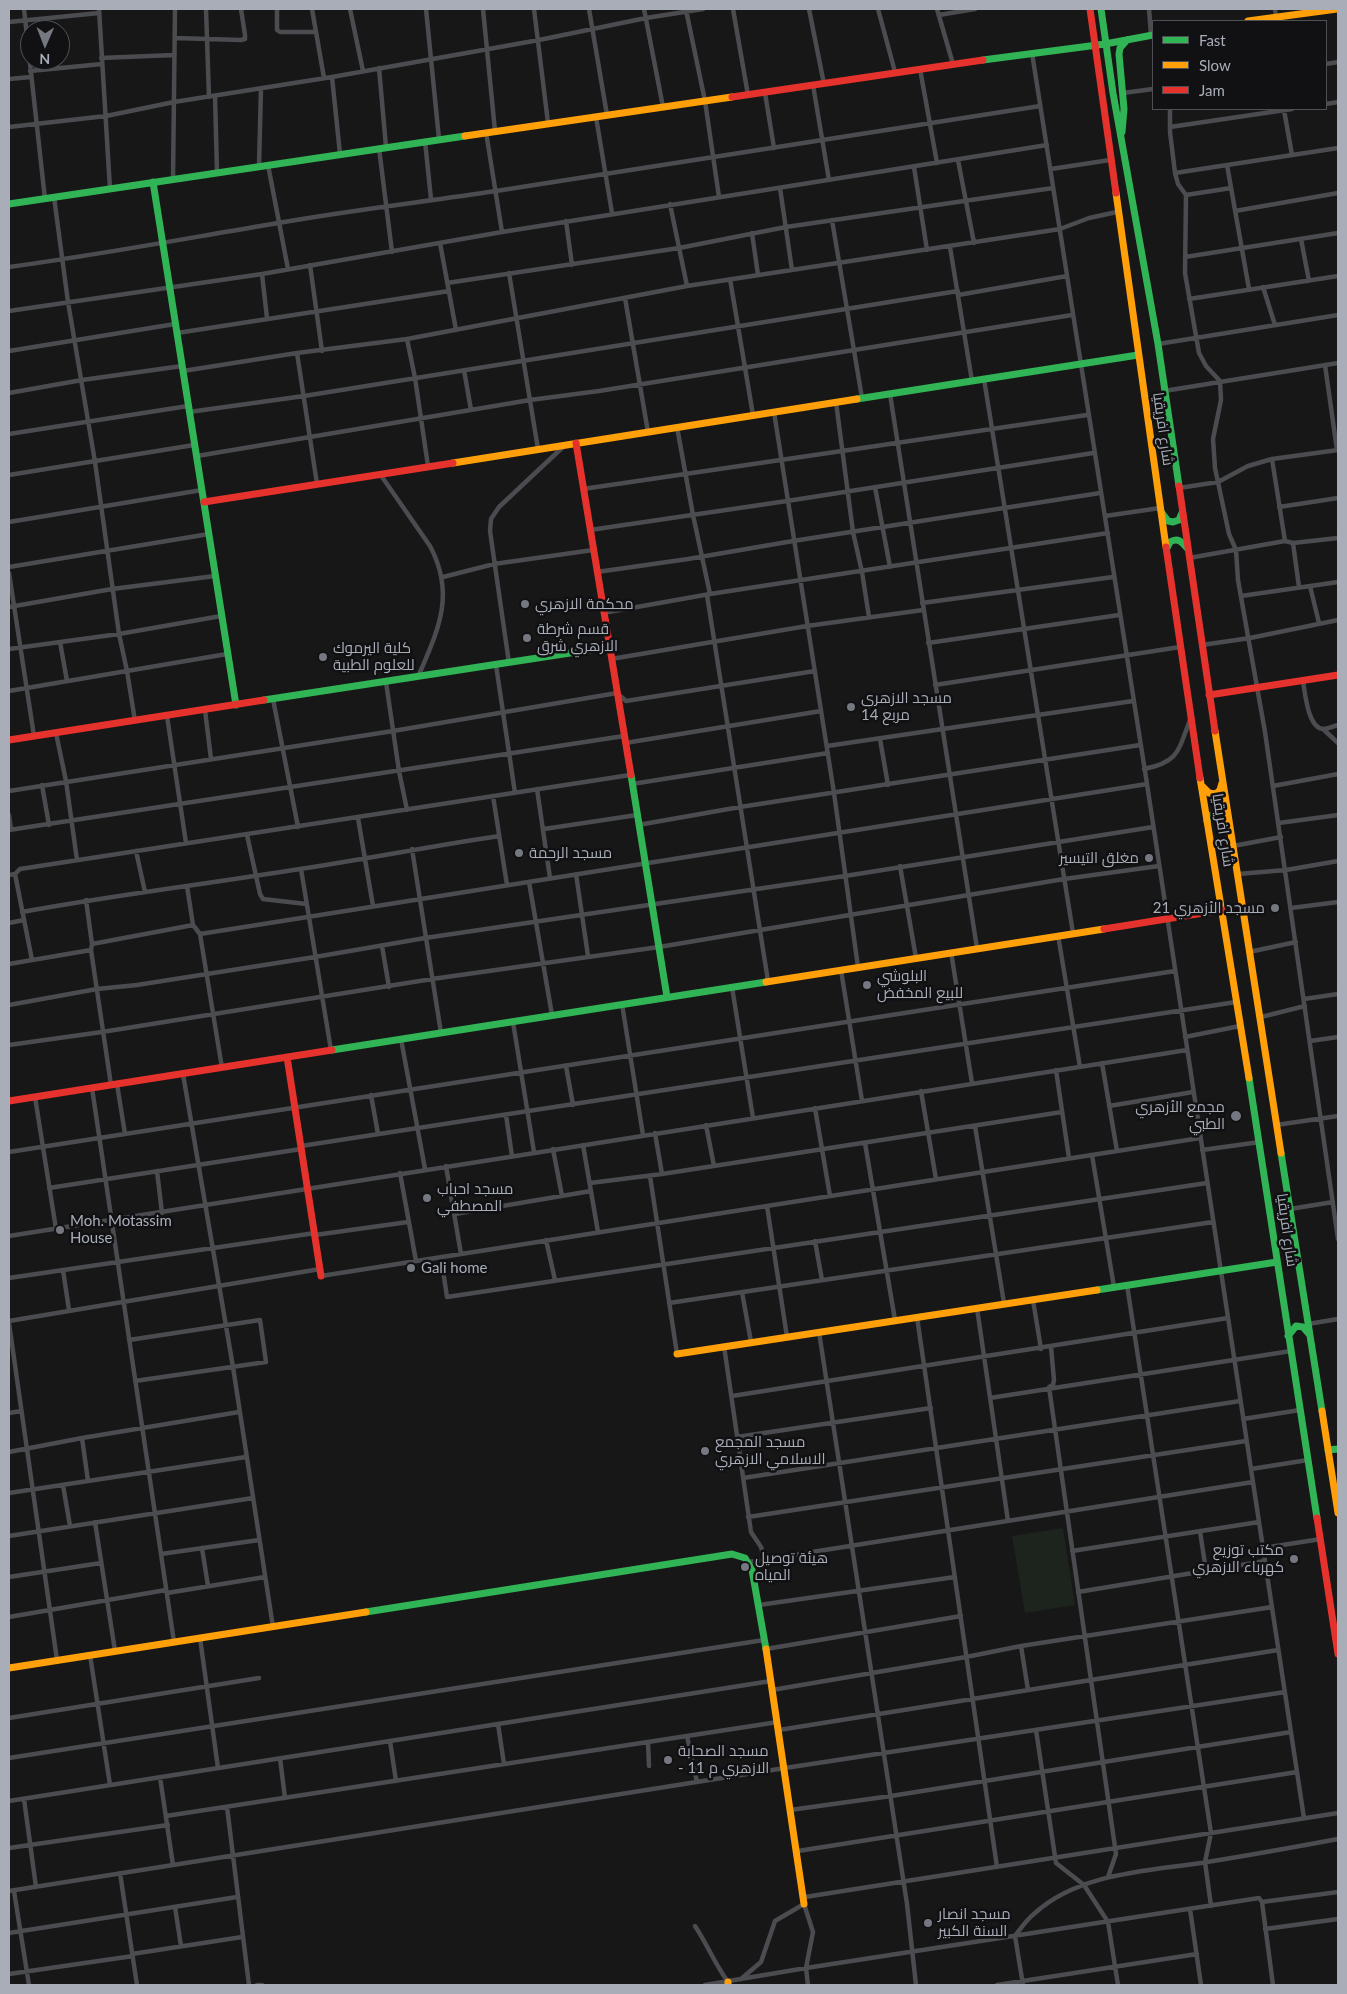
<!DOCTYPE html>
<html>
<head>
<meta charset="utf-8">
<style>
	body { margin:0 }
	#map { position:relative; width:1347px; height:1994px; overflow:hidden; background:#171717; font-family:Lato,sans-serif }
	canvas { display:block }
	.frame { position:absolute; inset:0; border:10px solid #a8adb8; pointer-events:none }
	.legend { position:absolute; left:1152px; top:20px; width:175px; height:90px; box-sizing:border-box; background:#111113; border:1px solid #4d4f55; margin:0; padding:6px 9px; list-style:none; font-size:15px; color:#a8adb8 }
	.legend li { display:flex; align-items:center; gap:10px; height:25px }
	.legend b { width:25px; border:1px solid #4d4f55 }
	.north { position:absolute; left:20px; top:20px; width:50px; height:50px; box-sizing:border-box; background:#111113; border:1px solid #4d4f55; border-radius:50%; rotate:181deg; font-size:14px; font-weight:700; line-height:20px; text-align:center; color:#a8adb8 }
	.north::after { content:''; display:block; margin:auto; width:18px; height:22px; background:#757880; clip-path:polygon(50% 0,100% 100%,50% 72%,0 100%) }
</style>
</head>
<body>
<div id="map">
<canvas width="1347" height="1994"></canvas>
<div class="frame"></div>
<ul class="legend">
<li><b style="height:6px;background:#30b455"></b>Fast</li>
<li><b style="height:6px;background:#ff9f0a"></b>Slow</li>
<li><b style="height:6px;background:#e5322d"></b>Jam</li>
</ul>
<div class="north">N</div>
</div>
<script>
const c = document.querySelector('canvas').getContext('2d');
c.lineJoin = 'round';
function fillPath(path, color) { c.fillStyle = color; c.fill(path, 'evenodd'); }
function trace(path, color, width, dash) { c.strokeStyle = color; c.lineWidth = width; c.lineCap = dash ? 'butt' : 'round'; c.setLineDash(dash || []); c.stroke(path); }
function write(font, color, halo, rows, align = 'center') {
  c.font = font + ' Lato,Cairo,sans-serif'; c.lineWidth = 5; c.setLineDash([]); c.textBaseline = 'middle'; c.strokeStyle = halo; c.fillStyle = color; for (const [text, x, y, turn = 0] of rows) {
    c.save(); c.translate(x, y); c.rotate((+turn || 0) * Math.PI / 180); c.textAlign = isNaN(turn) ? turn : align; if (halo) c.strokeText(text, 0, 0); c.fillText(text, 0, 0); c.restore();
  }
}
const green = new Path2D(`
	M 1063,1528 L 1075,1605 L 1025,1613 L 1012,1536 Z`);
const street = new Path2D(`
	M 24,9 L 45,199
	M 99,9 L 110,189
	M 206,9 L 209,97
	M 277,9 L 277,30 L 280,32 L 316,32
	M 312,9 L 324,78
	M 350,9 L 363,71
	M 426,9 L 439,139
	M 483,9 L 495,131
	M 534,9 L 548,123
	M 589,9 L 607,115
	M 644,9 L 663,107
	M 733,9 L 748,95
	M 809,9 L 824,84
	M 878,9 L 895,72
	M 937,9 L 953,64
	M 1149,9 L 1151,35
	M 1275,9 L 1276,17
	M 686,10 L 705,101 L 719,197
	M 939,15 L 975,9
	M 9,22 L 99,13
	M 175,38 L 241,40 L 245,39 L 245,35 L 241,9
	M 1032,53 L 1147,784 L 1304,1818
	M 101,58 L 174,55
	M 1326,64 L 1338,62
	M 379,68 L 386,147
	M 920,69 L 937,163
	M 30,71 L 102,64
	M 332,77 L 340,154
	M 9,79 L 31,77
	M 813,85 L 829,180
	M 765,93 L 774,148
	M 1123,93 L 1153,89
	M 215,96 L 217,172
	M 1326,104 L 1338,102
	M 1170,109 L 1170,132 L 1175,173 L 1178,184 L 1186,195 L 1185,273 L 1199,353 L 1206,366 L 1220,381 L 1221,400 L 1213,439 L 1215,468 L 1229,534 L 1236,550 L 1238,580 L 1265,732 L 1338,1239
	M 1284,110 L 1292,155
	M 596,117 L 612,213
	M 9,127 L 106,116 L 174,102 L 332,77 L 539,40 L 646,18 L 703,9
	M 1170,127 L 1292,109
	M 425,141 L 431,199
	M 379,148 L 392,252
	M 958,160 L 974,243
	M 268,165 L 288,269
	M 1227,165 L 1249,289
	M 259,166 L 261,88
	M 914,167 L 927,250
	M 1051,169 L 1110,160
	M 1175,173 L 1338,148
	M 173,179 L 175,9
	M 780,188 L 792,270
	M 1186,195 L 1231,188
	M 54,197 L 68,302 L 95,462 L 119,634 L 127,671 L 135,721
	M 670,204 L 687,286
	M 1235,211 L 1338,193
	M 832,220 L 862,398
	M 566,221 L 572,265
	M 502,232 L 1047,145
	M 752,233 L 758,275
	M 1301,239 L 1309,281
	M 440,243 L 456,330
	M 950,247 L 972,381
	M 1185,257 L 1338,233
	M 310,265 L 322,351
	M 9,267 C 99,255 188,238 278,223 C 351,210 423,202 496,191 L 1040,106
	M 509,273 L 538,449
	M 262,274 L 267,318
	M 730,279 L 753,415
	M 447,283 L 679,248 L 786,227 L 1053,188
	M 1263,287 L 1275,325
	M 958,295 L 1067,276
	M 625,298 L 648,432
	M 1189,299 L 1338,276
	M 9,311 L 262,274 L 502,232 L 486,132
	M 177,333 L 449,291
	M 407,339 L 415,378 L 428,466
	M 1158,344 L 1338,315
	M 9,351 L 175,324
	M 297,353 L 317,484
	M 1325,365 L 1337,450
	M 464,370 L 471,410
	M 183,371 L 297,353 L 407,339 L 687,286 L 1060,229 L 1089,218 L 1117,212
	M 984,379 L 1073,933
	M 1164,391 L 1338,363
	M 9,393 L 82,380 L 182,366
	M 890,394 L 977,948
	M 836,402 L 853,532 L 862,572 L 869,617
	M 189,412 L 304,396 L 958,291
	M 774,412 L 834,793 L 858,967
	M 677,427 L 693,515 L 710,594
	M 9,434 L 188,406
	M 197,456 L 530,400 L 599,391 L 1072,315
	M 1272,459 L 1285,541 L 1293,543 L 1299,587
	M 380,474 L 430,546 C 456,595 438,630 418,677
	M 9,475 L 194,445
	M 875,487 L 890,567
	M 1179,488 L 1218,482 L 1248,466 L 1272,459 L 1338,450
	M 583,489 L 1087,415
	M 1279,507 L 1338,498
	M 1105,516 L 1160,508
	M 9,522 L 202,490
	M 590,530 L 787,501 L 1093,453
	M 1293,543 L 1338,538
	M 1189,558 L 1285,541
	M 9,567 L 209,534
	M 597,572 L 688,559 L 793,541 L 1100,493
	M 9,573 L 34,736
	M 443,577 L 494,564 L 593,550
	M 1310,586 L 1319,623
	M 707,595 L 768,981
	M 1241,596 L 1338,582
	M 922,603 L 1113,577
	M 9,607 L 112,589 L 215,576
	M 603,613 L 710,594 L 1108,533
	M 60,642 L 67,681
	M 928,643 L 1119,615
	M 1202,645 L 1250,638 L 1338,620
	M 9,649 L 119,634 L 221,616
	M 611,659 L 807,626 L 923,610
	M 509,663 L 490,531 L 491,519 L 499,507 L 564,446
	M 496,665 L 515,793
	M 1303,681 C 1305,693 1308,728 1323,729 C 1328,729 1334,726 1338,725
	M 386,682 L 399,771 L 407,810
	M 935,685 L 1180,647
	M 9,691 L 227,654
	M 273,699 L 298,827
	M 205,710 L 211,759
	M 167,716 L 186,843
	M 1323,729 L 1338,743
	M 56,733 L 66,781 L 77,860
	M 880,739 L 888,785
	M 625,743 L 821,711
	M 827,746 L 1133,701
	M 1144,769 C 1179,762 1178,751 1190,720
	M 632,784 L 828,753
	M 42,785 L 49,825
	M 1273,786 L 1338,774
	M 537,789 L 550,878
	M 9,791 L 393,731 L 617,693 L 626,701 L 815,671
	M 493,796 L 507,885
	M 9,815 L 11,830
	M 358,818 L 373,906
	M 1279,823 L 1338,815
	M 638,825 L 740,807 L 1140,745
	M 544,829 L 637,815
	M 9,830 L 624,736
	M 247,835 L 260,894 L 263,899 L 306,904
	M 1233,846 L 1281,837
	M 412,849 L 441,1033
	M 136,851 L 145,892
	M 900,866 L 916,958
	M 301,869 L 331,1050
	M 15,874 L 32,960
	M 576,874 L 588,956
	M 1238,874 L 1286,870 L 1338,861
	M 9,875 L 15,874 L 20,869 L 630,775
	M 529,882 L 552,1015
	M 187,886 L 193,925
	M 86,900 L 92,944
	M 1291,908 L 1338,902
	M 22,912 C 114,895 207,884 300,869 C 366,859 432,846 499,836
	M 9,923 L 24,920
	M 200,934 L 222,1068
	M 1058,935 L 1080,1067
	M 382,946 L 389,987
	M 91,950 L 111,1085
	M 951,952 L 972,1083
	M 1249,952 L 1296,942
	M 9,964 L 91,950 L 92,944 L 193,925 L 200,934 L 1147,784
	M 841,970 L 862,1101
	M 732,987 L 753,1118
	M 1304,999 L 1338,994
	M 622,1004 L 643,1135
	M 9,1005 L 97,989 L 137,985 L 315,957 L 425,938 L 845,876 L 1153,827
	M 1261,1017 L 1305,1006
	M 513,1022 L 534,1152
	M 1185,1037 L 1240,1026
	M 401,1039 L 425,1169
	M 1310,1041 L 1338,1037
	M 9,1045 L 102,1032 L 432,979 L 659,947 L 1064,879 L 1159,866
	M 1102,1063 L 1117,1151
	M 566,1066 L 573,1105
	M 1056,1070 L 1069,1158
	M 183,1074 L 233,1367 L 273,1627
	M 117,1084 L 125,1134
	M 92,1088 L 174,1642
	M 921,1091 L 936,1179
	M 371,1095 L 378,1134
	M 35,1097 L 56,1229
	M 1109,1106 L 1193,1092
	M 815,1108 L 830,1196
	M 506,1115 L 512,1156
	M 706,1125 L 714,1166
	M 1276,1125 L 1338,1116
	M 975,1126 L 1004,1303
	M 655,1133 L 662,1174
	M 865,1143 L 895,1320
	M 583,1145 L 598,1232
	M 301,1146 L 1236,1002
	M 553,1149 L 562,1196
	M 1202,1150 L 1260,1142
	M 9,1152 L 1175,971
	M 1092,1155 L 1114,1287
	M 446,1166 L 461,1254
	M 157,1171 L 162,1213
	M 400,1173 L 416,1261
	M 650,1176 L 677,1354
	M 590,1183 L 662,1174 L 1062,1112
	M 49,1188 L 301,1149
	M 767,1206 L 787,1337
	M 1290,1209 L 1333,1202
	M 455,1214 L 591,1191
	M 315,1235 L 408,1222
	M 9,1236 L 1187,1050
	M 546,1240 L 555,1280
	M 815,1241 L 822,1280
	M 441,1257 L 447,1297 L 1207,1183
	M 63,1270 L 69,1310
	M 321,1276 L 1200,1138
	M 9,1278 L 315,1233
	M 1127,1285 L 1211,1833 L 1205,1862 L 1211,1906
	M 742,1292 L 751,1342
	M 1033,1300 L 1041,1349
	M 669,1303 L 1213,1222
	M 977,1308 L 1008,1521
	M 917,1317 L 997,1867
	M 9,1321 L 320,1269
	M 9,1323 L 57,1660
	M 1308,1324 L 1338,1319
	M 819,1332 L 907,1904 L 916,1985
	M 129,1340 L 260,1320 L 266,1362 L 135,1381
	M 724,1346 L 751,1532 L 761,1547 L 765,1560
	M 1051,1347 L 1054,1380 L 1053,1385 L 1049,1387 L 1116,1854 L 1108,1877
	M 732,1396 L 1228,1318
	M 990,1398 L 1291,1351
	M 9,1413 L 21,1411
	M 1243,1419 L 1300,1410
	M 737,1437 L 931,1408
	M 82,1438 L 88,1481
	M 9,1452 L 82,1438 L 239,1412
	M 1251,1469 L 1308,1460
	M 743,1478 L 1240,1401
	M 63,1485 L 70,1526
	M 9,1493 L 246,1457
	M 748,1517 L 1246,1441
	M 95,1522 L 115,1651
	M 1200,1531 L 1206,1571
	M 9,1536 L 253,1498
	M 202,1548 L 208,1586
	M 1263,1548 L 1321,1539
	M 1072,1551 L 1259,1522
	M 161,1554 L 259,1540
	M 749,1562 L 1253,1482
	M 9,1577 L 101,1563
	M 1078,1592 L 1265,1561
	M 167,1593 L 265,1577
	M 759,1605 L 955,1577
	M 9,1617 L 166,1590
	M 200,1638 L 218,1768
	M 1021,1646 L 1028,1690
	M 766,1649 L 961,1616
	M 90,1655 L 110,1785
	M 772,1690 L 966,1657 L 1021,1646 L 1272,1607
	M 9,1718 L 259,1678
	M 498,1724 L 504,1764
	M 779,1730 L 1278,1650
	M 1036,1730 L 1056,1863 L 1084,1885 L 1108,1922 L 1118,1985
	M 687,1736 L 697,1782
	M 390,1741 L 396,1781
	M 648,1742 L 649,1766
	M 9,1758 L 764,1640
	M 280,1758 L 285,1798
	M 160,1777 L 173,1865
	M 24,1799 L 36,1887
	M 9,1801 L 771,1681
	M 227,1807 L 249,1985
	M 790,1810 L 891,1796 L 1291,1732
	M 166,1816 L 778,1722
	M 9,1848 L 168,1825
	M 798,1851 L 1297,1772
	M 120,1873 L 137,1985
	M 9,1891 L 785,1768 L 1285,1692
	M 14,1891 L 29,1985
	M 805,1897 L 1338,1813
	M 1262,1902 L 1338,1892
	M 175,1907 L 181,1946
	M 1190,1909 L 1201,1985
	M 695,1926 C 707,1944 715,1964 728,1982
	M 1265,1929 L 1338,1919
	M 9,1933 L 237,1897
	M 132,1954 L 242,1937
	M 9,1974 L 133,1956
	M 741,1979 L 761,1962 L 775,1921 L 804,1904 L 813,1932 L 806,1968 L 808,1985
	M 257,1985 L 262,1985
	M 705,1985 L 806,1968 L 1259,1898 L 1262,1902 L 1273,1985
	M 997,1985 L 1197,1954
	M 1023,1985 L 1015,1936 C 1021,1928 1027,1919 1035,1913 C 1080,1872 1151,1871 1207,1862 C 1251,1855 1295,1847 1338,1839`);
const fast = new Path2D(`
	M 1101,9 L 1113,93 L 1158,344 L 1179,486
	M 983,60 L 1105,44 L 1153,35
	M 1122,132 L 1124,109 L 1119,54 L 1120,48 L 1127,40
	M 153,182 L 236,705
	M 9,204 L 465,136
	M 857,399 L 1138,355
	M 1162,513 L 1168,521 L 1173,522 L 1179,520 L 1182,513
	M 1167,548 L 1170,542 C 1178,537 1182,542 1187,548
	M 264,700 L 609,647
	M 631,775 L 667,997
	M 1207,821 L 1211,815 L 1218,813 L 1228,820
	M 332,1050 L 766,982
	M 1249,1078 L 1317,1518
	M 1281,1153 L 1322,1411
	M 1097,1290 L 1277,1262
	M 1288,1336 L 1296,1326 L 1303,1327 L 1309,1334
	M 1328,1450 L 1338,1449
	M 366,1612 L 732,1554 L 745,1558 L 752,1570 L 766,1649`);
const slow = new Path2D(`
	M 1248,21 L 1337,9
	M 465,136 L 732,97
	M 1116,193 L 1166,547
	M 453,463 L 857,399
	M 1215,731 L 1281,1153
	M 1200,778 L 1249,1078
	M 1203,787 L 1209,793 L 1216,794 L 1220,790 L 1222,783
	M 766,982 L 1104,929
	M 677,1354 L 1097,1290
	M 1322,1411 L 1338,1513
	M 766,1649 L 804,1904
	M 9,1668 L 366,1612
	M 728,1982 L 728,1985`);
const jam = new Path2D(`
	M 1090,9 L 1116,193
	M 732,97 L 983,60
	M 576,443 L 631,775
	M 1179,486 L 1215,731
	M 204,502 L 453,463
	M 1166,547 L 1200,778
	M 1209,695 L 1338,675
	M 9,740 L 264,700
	M 1104,929 L 1222,910
	M 287,1057 L 321,1276
	M 9,1101 L 332,1050
	M 1317,1518 L 1338,1654`);
const markers = [
	[525,604,5,"#757880"],
	[527,638,5,"#757880"],
	[323,657,5,"#757880"],
	[851,707,5,"#757880"],
	[519,853,5,"#757880"],
	[1149,858,5,"#757880"],
	[1275,908,5,"#757880"],
	[867,985,5,"#757880"],
	[1236,1116,6,"#757880"],
	[427,1198,5,"#757880"],
	[60,1230,5,"#757880"],
	[411,1268,5,"#757880"],
	[705,1451,5,"#757880"],
	[1294,1559,5,"#757880"],
	[745,1567,5,"#757880"],
	[668,1760,5,"#757880"],
	[928,1923,5,"#757880"]
];
const streetNames = [
	["شارع افريقيا",1163,429,82],
	["شارع افريقيا",1223,830,81],
	["شارع افريقيا",1287,1230,82]
];
const poiNames = [
	["محكمة الازهري",535,604],
	["قسم شرطة",537,629],
	["الازهري شرق",537,646],
	["كلية اليرموك",333,648],
	["للعلوم الطبية",333,665],
	["مسجد الازهري",861,698],
	["مربع 14",861,715],
	["مسجد الرحمة",529,853],
	["مغلق التيسير",1139,858,"right"],
	["مسجد الأزهري 21",1265,908,"right"],
	["البلوشي",877,976],
	["للبيع المخفض",877,993],
	["مجمع الأزهري",1225,1107,"right"],
	["الطبي",1225,1124,"right"],
	["مسجد احباب",437,1189],
	["المصطفي",437,1206],
	["Moh. Motassim",70,1221],
	["House",70,1238],
	["Gali home",421,1268],
	["مسجد المجمع",715,1442],
	["الاسلامي الازهري",715,1459],
	["مكتب توزيع",1284,1550,"right"],
	["كهرباء الازهري",1284,1567,"right"],
	["هيئة توصيل",755,1558],
	["المياه",755,1575],
	["مسجد الصحابة",678,1751],
	["- الازهري م 11",678,1768],
	["مسجد انصار",938,1914],
	["السنة الكبير",938,1931]
];
fillPath(green, '#1d241e');
trace(street, '#4b4c50', 4.5);
trace(fast, '#30b455', 7);
trace(slow, '#ff9f0a', 7);
trace(jam, '#e5322d', 7);
for (const [x, y, r, color] of markers) { const dot = new Path2D(); dot.arc(x, y, r, 0, 2 * Math.PI); c.fillStyle = color; c.fill(dot); trace(dot, '#111113', 2); }
write('15px', '#a8adb8', '#111113', streetNames);
write('15px', '#a8adb8', '#111113', poiNames, 'left');
</script>
</body>
</html>
